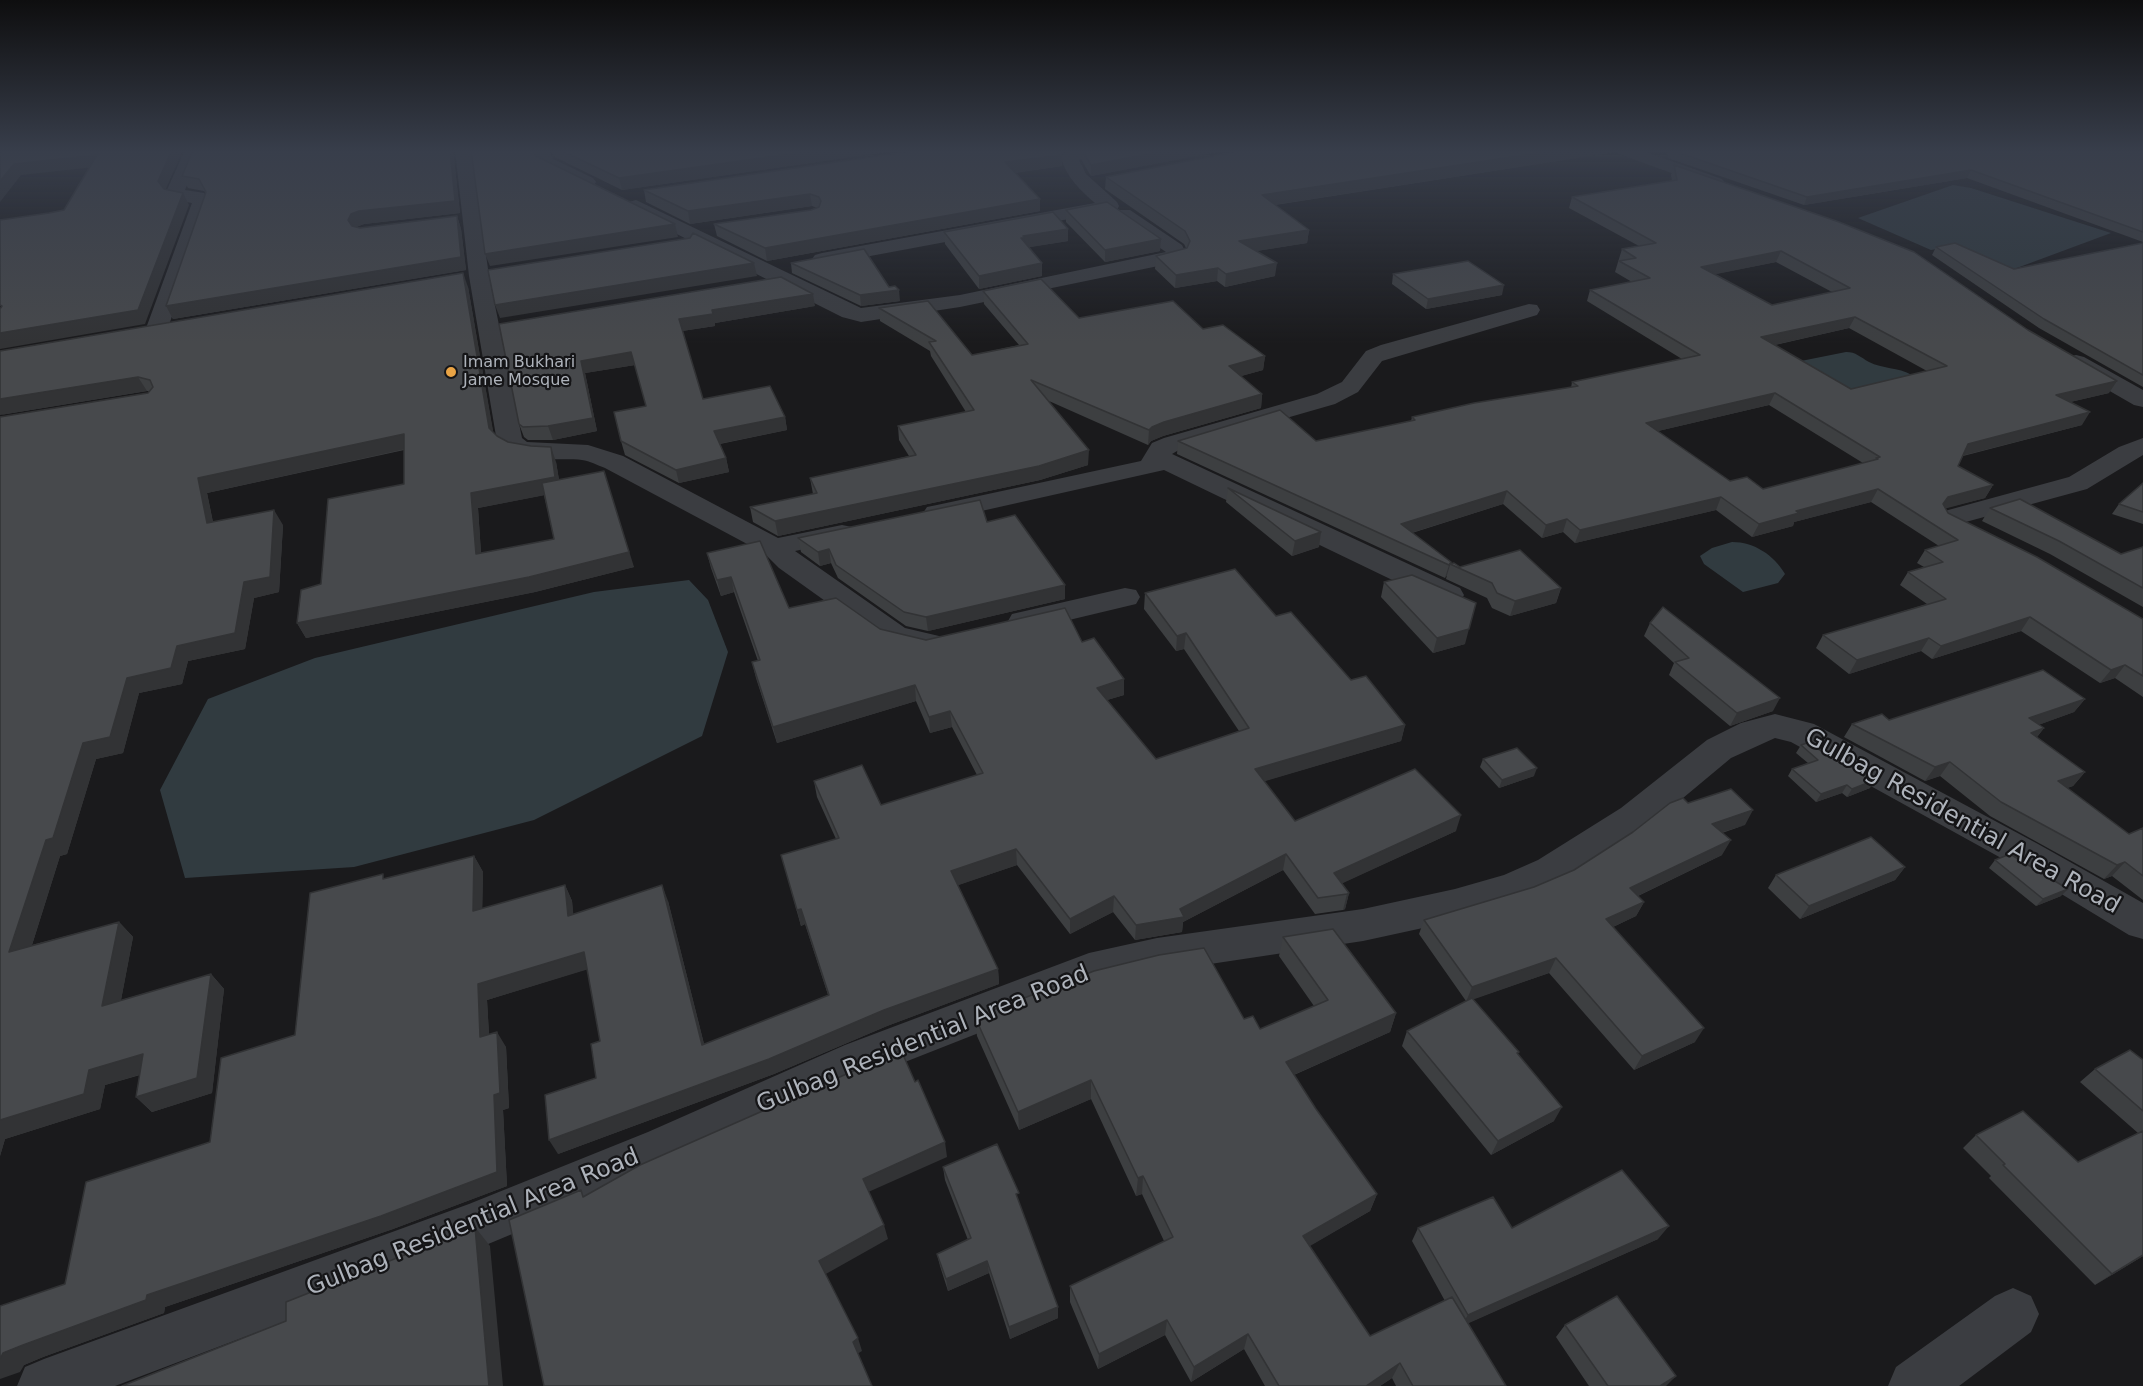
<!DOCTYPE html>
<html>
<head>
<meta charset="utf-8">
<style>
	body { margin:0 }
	canvas { display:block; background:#1a1a1c }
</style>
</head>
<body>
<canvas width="2143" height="1386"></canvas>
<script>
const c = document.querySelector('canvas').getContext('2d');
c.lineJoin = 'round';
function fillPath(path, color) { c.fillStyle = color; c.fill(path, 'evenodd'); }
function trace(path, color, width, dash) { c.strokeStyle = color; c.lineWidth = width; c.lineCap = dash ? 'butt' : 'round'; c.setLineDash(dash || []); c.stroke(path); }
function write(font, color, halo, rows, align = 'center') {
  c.font = font + ' "DejaVu Sans",sans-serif'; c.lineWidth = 4.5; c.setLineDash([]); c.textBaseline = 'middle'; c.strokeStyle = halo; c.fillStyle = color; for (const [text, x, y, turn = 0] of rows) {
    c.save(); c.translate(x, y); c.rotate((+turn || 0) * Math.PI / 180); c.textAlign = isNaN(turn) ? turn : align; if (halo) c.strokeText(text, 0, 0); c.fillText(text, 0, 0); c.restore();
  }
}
const water = new Path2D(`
	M 1953,185 L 1971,188 L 2111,233 L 2006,272 L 1941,248 L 1931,250 L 1858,218 Z
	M 1846,352 C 1856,352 1860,357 1869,362 C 1882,369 1898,367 1912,375 L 1849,392 L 1796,362 Z
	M 1732,542 C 1754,542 1774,555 1785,574 L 1778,583 L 1743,592 L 1704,564 L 1700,556 L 1712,548 Z
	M 689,580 L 708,600 L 728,652 L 702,736 L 534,820 L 354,867 L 185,878 L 160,790 L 208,699 L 315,658 L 594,592 Z`);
const minor = new Path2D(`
	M 185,150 L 201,150 L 185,190 L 204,193 L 210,203 L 167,331 L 164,336 L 156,338 L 148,336 L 145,331 L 192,203 L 171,199 L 166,192 Z
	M 455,150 L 471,150 L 489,276 L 522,438 L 527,442 L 588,445 L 623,456 L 778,538 L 842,525 L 852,527 L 856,533 L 852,539 L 795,551 L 905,628 L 939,636 L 944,643 L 939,650 L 928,653 L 884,643 L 779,568 L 764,553 L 605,468 C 597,465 590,461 582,460 C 557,457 514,466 497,442 L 469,276 Z
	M 533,150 L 549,150 L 553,159 L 593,178 L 596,182 L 593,186 L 581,186 L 540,166 Z
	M 1077,150 L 1103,150 L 1101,154 L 1079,160 L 1086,174 L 1117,202 L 1119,206 L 1117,210 L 822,265 L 815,263 L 812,259 L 815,255 L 822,253 L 1095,203 C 1081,191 1066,177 1061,157 L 1064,153 Z
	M 1617,150 L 1640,150 L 1722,179 L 1725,183 L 1722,187 L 1710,187 L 1619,154 Z
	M 636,200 L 861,308 L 960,295 L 1166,252 L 1116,218 L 1114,214 L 1116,210 L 1130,210 L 1182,245 L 1187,255 L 1184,259 L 1168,264 L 960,307 L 861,322 L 842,317 L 629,210 L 627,206 L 629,202 Z
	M 1529,304 L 1537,305 L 1540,310 L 1537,315 L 1382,361 L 1358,392 L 1335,404 L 1182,448 L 1172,454 L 1460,588 L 1464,595 L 1460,602 L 1449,604 L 1438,602 L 1164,470 L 937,521 L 927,519 L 923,513 L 927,507 L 937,505 L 1141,461 L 1152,443 L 1164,438 L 1317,394 L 1342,382 L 1366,351 L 1381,345 Z
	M 2076,355 L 2084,357 L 2143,390 L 2143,407 L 2134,405 L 2068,367 L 2064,362 L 2068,357 Z
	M 2143,438 L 2143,455 L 2087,489 L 1951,526 L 1941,524 L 1937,518 L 1941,512 L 2069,477 L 2119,447 Z
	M 1125,588 L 1136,590 L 1140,597 L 1136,604 L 1023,631 L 1012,628 L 1008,621 L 1012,614 Z
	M 1775,714 L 1814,724 L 2038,844 L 2143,903 L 2143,939 L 2129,935 L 2012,864 L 1791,742 L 1775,738 L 1731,758 L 1647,828 L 1566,882 L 1527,899 L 1455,921 L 1363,941 L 1157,972 L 1093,988 L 877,1073 L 680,1164 L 469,1252 L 115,1386 L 17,1386 L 25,1367 L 44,1359 L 469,1204 L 648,1132 L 845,1045 L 1089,953 L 1157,938 L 1363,909 L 1455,889 L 1504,875 L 1538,860 L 1621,808 L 1707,740 L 1741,723 Z
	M 2013,1288 L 2031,1296 L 2039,1314 L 2031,1332 L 1959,1386 L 1888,1386 L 1896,1367 L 1995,1296 Z`);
const wall = new Path2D(`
	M 453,150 L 460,213 L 364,224 L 356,227 L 360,228 L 457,216 L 461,229 L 466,270 L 173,319 L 166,306 L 206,193 L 204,191 L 188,188 L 182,176 Z
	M 550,150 L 900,150 L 622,190 L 555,157 Z
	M 1071,150 L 1062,154 L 1062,166 L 1015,173 L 1040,211 L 767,261 L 717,236 L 714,224 L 811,210 L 817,208 L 812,206 L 690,224 L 646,202 L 644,190 Z
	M 1082,150 L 1616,150 L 1615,152 L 1275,205 L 1309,230 L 1307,243 L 1256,251 L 1275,276 L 1225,287 L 1217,281 L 1175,288 L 1155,269 L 1156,256 L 1186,248 L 1184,244 L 1105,189 L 1106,177 L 1234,152 L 1227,150 L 1091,176 L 1082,161 Z
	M 1667,150 L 2143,150 L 2143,242 L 1967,178 L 1804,205 L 1668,158 Z
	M 1674,165 L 2109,393 L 2070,402 L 2082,425 L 1963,456 L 1958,466 L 1993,485 L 1985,498 L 1945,508 L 1948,513 L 2143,619 L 2143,697 L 2115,678 L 2100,683 L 2021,631 L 1932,659 L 1921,651 L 1849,674 L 1816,648 L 1823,635 L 1927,604 L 1900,585 L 1908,572 L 1924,567 L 1917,563 L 1925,550 L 1939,546 L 1871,502 L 1794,522 L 1793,526 L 1752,537 L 1716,510 L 1575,543 L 1563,532 L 1542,538 L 1503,504 L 1412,533 L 1450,564 L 1460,567 L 1561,588 L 1556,603 L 1510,616 L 1492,608 L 1487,598 L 1446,579 L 1447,575 L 1445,578 L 1177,454 L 1178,441 L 1316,441 L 1411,421 L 1412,417 L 1571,388 L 1572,382 L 1682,359 L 1587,301 L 1590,290 L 1632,282 L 1615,272 L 1622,249 L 1639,246 L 1569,208 L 1572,197 L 1672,181 L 1671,175 ZM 1776,262 L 1832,292 L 1772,305 L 1715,274 ZM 1849,328 L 1927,371 L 1851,389 L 1775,345 ZM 1769,405 L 1863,463 L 1763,489 L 1730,481 L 1658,431 Z
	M 1066,210 L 1161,239 L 1160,251 L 1105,262 L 1066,222 Z
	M 944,232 L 1068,241 L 1029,247 L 1042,276 L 979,289 L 945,244 Z
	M 2143,243 L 2143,387 L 2039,328 L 1932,255 L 1936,247 L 2014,269 Z
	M 791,263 L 889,287 L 900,301 L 861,306 L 792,273 Z
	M 1393,274 L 1502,295 L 1426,309 L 1392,284 Z
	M 468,287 L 493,432 L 497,436 L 508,442 L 556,462 L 559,480 L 634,567 L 535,592 L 306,638 L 297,623 L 321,584 L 404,484 L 404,450 L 207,493 L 213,522 L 283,525 L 279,592 L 254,598 L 245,649 L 188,661 L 182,684 L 139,693 L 123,753 L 96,759 L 67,854 L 60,856 L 32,945 L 119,922 L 133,937 L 121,1000 L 211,974 L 224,989 L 212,1093 L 152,1112 L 136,1097 L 140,1075 L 105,1085 L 100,1109 L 5,1139 L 0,1156 L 0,417 L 148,393 L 149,391 L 147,391 L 0,415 ZM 544,495 L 554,539 L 481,553 L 478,508 Z
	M 983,291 L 1079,318 L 1203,329 L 1265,356 L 1263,370 L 1241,376 L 1262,394 L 1261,408 L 1163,436 L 1151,441 L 1148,445 L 1049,401 L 1088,465 L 1040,480 L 778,536 L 753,522 L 750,507 L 813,494 L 810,478 L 909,456 L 899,440 L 898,426 L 966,412 L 931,356 L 930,351 L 880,321 L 879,308 L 972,355 L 1019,345 L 984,304 Z
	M 815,306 L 715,323 L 715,326 L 682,331 L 703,399 L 785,417 L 787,430 L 720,444 L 726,458 L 729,472 L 679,483 L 625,455 L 621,441 L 646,406 L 635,365 L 585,373 L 597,431 L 553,440 L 528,440 L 524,437 L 519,424 L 499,324 Z
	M 2143,483 L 2143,524 L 2112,514 L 2119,504 Z
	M 1228,488 L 1321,532 L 1319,547 L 1292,556 L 1226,502 Z
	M 1990,508 L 2121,554 L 2143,547 L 2143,607 L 2050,554 L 1982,521 Z
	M 987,522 L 1065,585 L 1065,599 L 928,631 L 906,626 L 838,578 L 831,563 L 820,566 L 801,552 L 798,538 Z
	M 707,553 L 789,608 L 926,640 L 1082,642 L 1124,695 L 1107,700 L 1156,759 L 1239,731 L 1184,649 L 1176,651 L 1144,609 L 1145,593 L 1276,616 L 1405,725 L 1401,741 L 1264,781 L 1295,821 L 1456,831 L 1342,883 L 1349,893 L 1345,909 L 1343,910 L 1315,914 L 1283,870 L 1183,922 L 1182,932 L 1135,940 L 1113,912 L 1070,934 L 1017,865 L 958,885 L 998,969 L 999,984 L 887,1026 L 774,1074 L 558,1154 L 596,1078 L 600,1041 L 587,969 L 487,1000 L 489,1035 L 506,1047 L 509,1108 L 503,1110 L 507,1186 L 393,1229 L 165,1307 L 164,1313 L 43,1357 L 24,1365 L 20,1372 L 65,1284 L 210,1142 L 295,1035 L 386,878 L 474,856 L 483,872 L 482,909 L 565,885 L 572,901 L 573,914 L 668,901 L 704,1044 L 828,995 L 805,924 L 801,926 L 781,855 L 836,839 L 817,797 L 814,781 L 881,805 L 977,775 L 952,727 L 930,733 L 916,701 L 777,743 L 756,678 L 752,662 L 758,661 L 734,592 L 721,596 L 711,568 Z
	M 1384,582 L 1465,644 L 1433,653 L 1381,597 Z
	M 1650,623 L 1773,711 L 1730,726 L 1669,675 L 1674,663 L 1644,636 Z
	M 2085,699 L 2074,712 L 2038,725 L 2044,728 L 2037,737 L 2085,772 L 2073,786 L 2067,788 L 2129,834 L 2143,828 L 2143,900 L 2112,876 L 2104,879 L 1990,816 L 1940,776 L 1925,781 L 1844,737 L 1852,724 Z
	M 1801,745 L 1870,788 L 1847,797 L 1842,793 L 1816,802 L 1788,776 L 1792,769 L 1808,763 L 1796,753 Z
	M 1483,759 L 1534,776 L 1499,788 L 1480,767 Z
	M 1745,825 L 1722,833 L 1722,855 L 1638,896 L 1644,902 L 1636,916 L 1613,927 L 1695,1042 L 1634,1070 L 1549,973 L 1473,999 L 1518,1054 L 1554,1121 L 1491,1155 L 1402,1046 L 1407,1031 L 1466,1001 L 1419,934 L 1424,920 L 1534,887 L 1574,870 Z
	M 1995,860 L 2061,896 L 2036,906 L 1989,868 Z
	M 1905,867 L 1895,880 L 1800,919 L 1768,888 L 1776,875 Z
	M 1283,937 L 1396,1013 L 1390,1032 L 1294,1075 L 1316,1109 L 1377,1194 L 1370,1211 L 1309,1246 L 1370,1336 L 1445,1301 L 1412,1241 L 1418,1228 L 1512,1228 L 1658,1239 L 1468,1323 L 1506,1386 L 1396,1386 L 1392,1378 L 1380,1386 L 1265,1386 L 1244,1349 L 1191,1382 L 1165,1335 L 1098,1369 L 1070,1302 L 1070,1286 L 1164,1241 L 1142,1194 L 1136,1196 L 1091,1099 L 1019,1130 L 977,1036 L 975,1017 L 1244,1019 L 1260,1029 L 1314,1006 L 1279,956 Z
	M 2143,1060 L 2143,1256 L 2095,1285 L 1989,1178 L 1991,1176 L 1963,1148 L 1976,1135 L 2078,1162 L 2138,1133 L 2080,1082 L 2095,1069 Z
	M 943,1167 L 1019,1204 L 1058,1318 L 1010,1339 L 989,1273 L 948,1291 L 940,1266 L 937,1254 L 968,1240 L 945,1180 Z
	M 1565,1325 L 1666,1386 L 1589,1386 L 1556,1337 Z`);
const shadedWall = new Path2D(`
	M 172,150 L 183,150 L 164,193 L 158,181 Z
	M 450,150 L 453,150 L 460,213 L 364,224 L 356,227 L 353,232 L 348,220 L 351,214 Z
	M 818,150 L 900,150 L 622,190 L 619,178 Z
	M 1060,150 L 1071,150 L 1060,155 L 1062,155 L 1062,166 L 1005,174 L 1005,162 Z
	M 1169,150 L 1227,150 L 1091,176 L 1091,165 Z
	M 1557,150 L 1616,150 L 1615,152 L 1260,207 L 1262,195 Z
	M 97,155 L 103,166 L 21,175 L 0,202 L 0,181 L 14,164 Z
	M 1971,170 L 1967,178 L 1804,205 L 1807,197 Z
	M 183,193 L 189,205 L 145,324 L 0,349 L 0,333 Z
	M 810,194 L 812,206 L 690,224 L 688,211 Z
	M 1040,199 L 1040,211 L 767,261 L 765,248 Z
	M 457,216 L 461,229 L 466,270 L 173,319 L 166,306 Z
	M 675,224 L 678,237 L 490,266 L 485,254 Z
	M 1068,229 L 1068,241 L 1025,248 L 1021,238 L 1023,236 Z
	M 1309,230 L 1307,243 L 1238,254 L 1239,241 Z
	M 1161,239 L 1160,251 L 1105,262 L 1105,250 Z
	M 1781,251 L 1776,262 L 1697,278 L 1701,267 Z
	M 754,263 L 757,276 L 500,318 L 495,305 Z
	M 1042,263 L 1042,276 L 979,289 L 979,276 Z
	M 1277,263 L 1275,276 L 1225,287 L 1226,274 Z
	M 1218,268 L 1217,281 L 1175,288 L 1176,275 Z
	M 463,273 L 468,287 L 495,442 L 489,428 Z
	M 1504,285 L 1502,295 L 1426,309 L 1428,299 Z
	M 899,290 L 900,301 L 861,306 L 860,295 Z
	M 813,294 L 815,306 L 715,323 L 715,326 L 682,331 L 679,319 L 712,310 Z
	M 1855,317 L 1849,328 L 1756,349 L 1761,337 Z
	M 631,352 L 635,365 L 585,373 L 597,431 L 553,440 L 548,426 L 581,361 Z
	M 1265,356 L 1263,370 L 1227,380 L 1229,366 Z
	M 138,377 L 147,391 L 0,415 L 0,399 Z
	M 2117,381 L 2109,393 L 2049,407 L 2056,395 Z
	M 1775,393 L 1769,405 L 1641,435 L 1646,423 Z
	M 1262,394 L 1261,408 L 1163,436 L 1151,441 L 1148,445 L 1149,430 L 1152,427 L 1164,422 Z
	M 2090,412 L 2082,425 L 1961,456 L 1968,444 Z
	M 785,417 L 787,430 L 718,444 L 714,431 Z
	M 404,434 L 410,448 L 207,493 L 216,538 L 207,523 L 198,478 Z
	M 551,447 L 556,462 L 561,492 L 478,508 L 482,570 L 476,554 L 471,493 Z
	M 1089,450 L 1088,465 L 1040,480 L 778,536 L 775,521 Z
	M 726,458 L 729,472 L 679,483 L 676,470 Z
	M 604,471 L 634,567 L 535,592 L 306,638 L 297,623 L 529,577 Z
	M 1993,485 L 1985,498 L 1940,510 L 1943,504 L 1948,497 Z
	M 1878,489 L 1871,502 L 1794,522 L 1793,526 L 1752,537 L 1759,524 L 1796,511 Z
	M 1507,491 L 1503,504 L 1398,537 L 1401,524 Z
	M 1721,497 L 1716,510 L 1575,543 L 1580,530 Z
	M 274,510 L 283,525 L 279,592 L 254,598 L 245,649 L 188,661 L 182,684 L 139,693 L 123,753 L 96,759 L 67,854 L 60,856 L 25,967 L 9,952 L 46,840 L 83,743 L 127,678 L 177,646 L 244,582 Z
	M 1567,519 L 1563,532 L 1542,538 L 1546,525 Z
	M 1321,532 L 1319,547 L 1292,556 L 1295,541 Z
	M 829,549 L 831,563 L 820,566 L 818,552 Z
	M 1451,562 L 1447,575 L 1445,578 L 1449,565 Z
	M 731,577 L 734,592 L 721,596 L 717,580 Z
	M 1065,585 L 1065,599 L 928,631 L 926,617 Z
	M 1561,588 L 1556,603 L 1510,616 L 1515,601 Z
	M 2030,617 L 2021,631 L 1932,659 L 1941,646 Z
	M 1469,629 L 1465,644 L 1433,653 L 1437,638 Z
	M 1186,633 L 1184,649 L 1176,651 L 1177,636 Z
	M 1929,638 L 1921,651 L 1849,674 L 1857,660 Z
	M 2125,665 L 2115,678 L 2100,683 L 2111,670 Z
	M 1124,679 L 1124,695 L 1097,703 L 1097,688 Z
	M 915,685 L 916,701 L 777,743 L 773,727 Z
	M 1780,698 L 1773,711 L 1730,726 L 1737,713 Z
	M 2085,699 L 2074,712 L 2019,732 L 2029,718 Z
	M 950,711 L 952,727 L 930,733 L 929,717 Z
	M 1405,725 L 1401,741 L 1252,785 L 1255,769 Z
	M 2044,728 L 2033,742 L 2031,733 Z
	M 1950,762 L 1940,776 L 1925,781 L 1935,767 Z
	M 1537,768 L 1534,776 L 1499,788 L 1502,780 Z
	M 2085,772 L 2073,786 L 2047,795 L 2058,781 Z
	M 1875,780 L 1870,788 L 1847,797 L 1852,789 Z
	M 1847,785 L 1842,793 L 1816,802 L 1821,794 Z
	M 1753,810 L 1745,825 L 1704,838 L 1712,824 Z
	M 1461,815 L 1456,831 L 1330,889 L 1334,873 Z
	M 1731,840 L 1722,855 L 1623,903 L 1630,888 Z
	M 1016,849 L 1017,865 L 953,887 L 951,871 Z
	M 1286,854 L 1283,870 L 1183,922 L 1182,932 L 1135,940 L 1136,925 L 1180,909 Z
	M 474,856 L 483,872 L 482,927 L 473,911 Z
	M 2125,862 L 2112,876 L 2104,879 L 2117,865 Z
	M 1905,867 L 1895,880 L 1800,919 L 1809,906 Z
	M 565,885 L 572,901 L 575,931 L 568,916 Z
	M 662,885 L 668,901 L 708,1060 L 702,1045 Z
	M 2068,889 L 2061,896 L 2036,906 L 2043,899 Z
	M 1349,893 L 1345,909 L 1343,910 L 1347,894 Z
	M 1114,896 L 1113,912 L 1070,934 L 1070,919 Z
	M 1644,902 L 1636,916 L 1598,934 L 1606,919 Z
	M 801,909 L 805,924 L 801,926 L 797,910 Z
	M 119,922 L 133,937 L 117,1021 L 102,1006 Z
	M 584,952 L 592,968 L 487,1000 L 490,1052 L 480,1037 L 478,984 Z
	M 1556,958 L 1549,973 L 1466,1002 L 1472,987 Z
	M 998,969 L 999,984 L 887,1026 L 774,1074 L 558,1154 L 549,1140 L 884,1010 Z
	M 211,974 L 224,989 L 212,1093 L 152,1112 L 136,1097 Z
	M 1396,1013 L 1390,1032 L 1282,1080 L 1286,1062 Z
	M 1704,1028 L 1695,1042 L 1634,1070 L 1642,1056 Z
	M 497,1032 L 506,1047 L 509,1108 L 503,1110 L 507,1186 L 393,1229 L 165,1307 L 164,1313 L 43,1357 L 24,1365 L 20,1372 L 0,1379 L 0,1359 L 3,1353 L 147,1295 L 494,1095 Z
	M 143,1054 L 159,1069 L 105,1085 L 100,1109 L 5,1139 L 0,1156 L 0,1120 L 89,1070 Z
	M 1091,1080 L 1091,1099 L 1019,1130 L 1018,1112 Z
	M 1562,1107 L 1554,1121 L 1491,1155 L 1498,1141 Z
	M 945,1142 L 947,1157 L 866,1193 L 863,1179 Z
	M 1143,1176 L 1142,1194 L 1136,1196 L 1138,1178 Z
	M 1377,1194 L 1370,1211 L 1298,1253 L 1303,1236 Z
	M 884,1225 L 888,1239 L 824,1275 L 819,1261 Z
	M 1669,1226 L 1658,1239 L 1460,1327 L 1468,1315 Z
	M 475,1227 L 490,1246 L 503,1386 L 489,1386 Z
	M 2143,1255 L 2143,1256 L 2095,1285 L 2112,1274 Z
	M 987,1261 L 989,1273 L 948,1291 L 946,1279 Z
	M 1058,1307 L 1058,1318 L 1010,1339 L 1009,1327 Z
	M 1167,1320 L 1165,1335 L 1098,1369 L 1099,1354 Z
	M 1248,1334 L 1244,1349 L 1191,1382 L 1194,1367 Z
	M 858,1338 L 862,1351 L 857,1354 L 853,1342 Z
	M 1400,1363 L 1392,1378 L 1380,1386 L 1366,1386 Z
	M 1676,1376 L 1666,1386 L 1660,1386 Z`);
const building = new Path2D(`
	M 0,150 L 172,150 L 158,181 L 164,189 L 183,193 L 138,310 L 0,333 L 0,309 L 2,306 L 0,305 L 0,220 L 49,213 L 64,210 L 97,155 L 14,164 L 0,181 Z
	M 193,150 L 450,150 L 455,201 L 359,211 L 351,214 L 348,220 L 352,226 L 360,228 L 457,216 L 461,257 L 166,306 L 206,192 L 199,179 L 182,176 Z
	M 471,150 L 532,150 L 536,156 L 675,224 L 485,254 Z
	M 560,150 L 818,150 L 619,178 Z
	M 919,150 L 1061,150 L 1062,155 L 1005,162 L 1040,199 L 765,248 L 714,224 L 811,210 L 819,207 L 821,201 L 819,197 L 810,194 L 688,211 L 644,190 Z
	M 1082,150 L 1169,150 L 1091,165 Z
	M 1236,150 L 1557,150 L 1262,195 L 1309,230 L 1239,241 L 1277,263 L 1226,274 L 1218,268 L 1176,275 L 1156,256 L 1187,248 L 1190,241 L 1185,231 L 1106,177 L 1234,152 Z
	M 1671,150 L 2143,150 L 2143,232 L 1971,170 L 1807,197 Z
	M 1674,165 L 1839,222 L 1914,252 L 2028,330 L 2117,381 L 2056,395 L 2090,412 L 1968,444 L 1958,466 L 1993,485 L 1948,497 L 1943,504 L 1948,513 L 2037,557 L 2143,619 L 2143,676 L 2125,665 L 2111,670 L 2030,617 L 1941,646 L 1929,638 L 1857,660 L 1823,635 L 1946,599 L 1908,572 L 1943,562 L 1925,550 L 1958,540 L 1878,489 L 1796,511 L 1799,513 L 1759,524 L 1721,497 L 1580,530 L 1567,519 L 1546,525 L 1507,491 L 1401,524 L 1451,562 L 1449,565 L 1178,441 L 1280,410 L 1316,441 L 1415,420 L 1412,417 L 1474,403 L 1578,386 L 1572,382 L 1700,355 L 1590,290 L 1650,278 L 1619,261 L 1636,258 L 1622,249 L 1656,243 L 1572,197 L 1677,180 ZM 1781,251 L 1850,288 L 1772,305 L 1701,267 ZM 1855,317 L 1947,366 L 1851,389 L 1761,337 ZM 1775,393 L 1880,457 L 1876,458 L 1878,459 L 1763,489 L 1747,477 L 1730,481 L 1646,423 Z
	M 1107,202 L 1161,239 L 1105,250 L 1066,210 Z
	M 1053,212 L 1068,229 L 1023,236 L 1024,238 L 1021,238 L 1042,263 L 979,276 L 944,232 Z
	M 693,233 L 754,263 L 495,305 L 488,270 L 690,238 Z
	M 1955,243 L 2014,269 L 2143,243 L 2143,375 L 2044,319 L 1936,247 Z
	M 864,249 L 889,287 L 895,286 L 899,290 L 860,295 L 791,263 Z
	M 1468,261 L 1504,285 L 1428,299 L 1393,274 Z
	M 463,273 L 489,428 L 497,436 L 508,442 L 531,446 L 551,447 L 555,477 L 471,493 L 476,554 L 554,539 L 542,483 L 604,471 L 629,552 L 529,577 L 297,623 L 301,590 L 321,584 L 328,499 L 404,484 L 404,434 L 198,478 L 207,523 L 274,510 L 270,577 L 244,582 L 235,633 L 177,646 L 171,668 L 127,678 L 110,737 L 83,743 L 53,838 L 46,840 L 9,952 L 119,922 L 102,1006 L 211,974 L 197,1078 L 136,1097 L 143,1054 L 89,1070 L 84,1094 L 0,1120 L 0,417 L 148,393 L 153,387 L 150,380 L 138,377 L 0,399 L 0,351 Z
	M 781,277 L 813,294 L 712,310 L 713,314 L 679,319 L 703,399 L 770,386 L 785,417 L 714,431 L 726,458 L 676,470 L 621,441 L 614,412 L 646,406 L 631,352 L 581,361 L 593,418 L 548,426 L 523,427 L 519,424 L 499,324 Z
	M 1041,279 L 1079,318 L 1173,301 L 1203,329 L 1223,325 L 1265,356 L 1229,366 L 1262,394 L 1164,422 L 1152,427 L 1149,430 L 1031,380 L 1089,450 L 1039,466 L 775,521 L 750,507 L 817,493 L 810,478 L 916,455 L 898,426 L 974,410 L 929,342 L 936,341 L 879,308 L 928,301 L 972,355 L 1028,344 L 983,291 Z
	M 2143,483 L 2143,512 L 2119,504 Z
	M 1228,488 L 1321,532 L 1295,541 Z
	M 2020,499 L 2121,554 L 2143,547 L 2143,588 L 2059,541 L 1990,508 Z
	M 980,500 L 987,522 L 1015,515 L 1065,585 L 926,617 L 904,612 L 836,565 L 829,549 L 818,552 L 798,538 Z
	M 760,541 L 789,608 L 836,598 L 880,629 L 926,640 L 1065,608 L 1082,642 L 1094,638 L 1124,679 L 1097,688 L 1156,759 L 1249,728 L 1186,633 L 1177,636 L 1145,593 L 1235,569 L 1276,616 L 1291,612 L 1351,680 L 1366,676 L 1405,725 L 1255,769 L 1295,821 L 1415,769 L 1461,815 L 1334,873 L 1349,893 L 1347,894 L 1318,898 L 1286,854 L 1180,909 L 1184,917 L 1136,925 L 1114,896 L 1070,919 L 1016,849 L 951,871 L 998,969 L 884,1010 L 769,1059 L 549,1140 L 545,1095 L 596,1078 L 591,1044 L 600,1041 L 584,952 L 478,984 L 480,1037 L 497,1032 L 500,1093 L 494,1095 L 497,1172 L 381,1216 L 147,1295 L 146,1300 L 23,1345 L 3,1353 L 0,1359 L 0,1306 L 65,1284 L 86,1182 L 210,1142 L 221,1058 L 295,1035 L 310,893 L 383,874 L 383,879 L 474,856 L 473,911 L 565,885 L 568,916 L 662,885 L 702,1045 L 829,995 L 801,909 L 797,910 L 781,855 L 839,838 L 814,781 L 862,765 L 881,805 L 983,773 L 950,711 L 929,717 L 915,685 L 773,727 L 752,662 L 760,660 L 731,577 L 717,580 L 707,553 Z
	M 1520,550 L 1561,588 L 1515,601 L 1497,593 L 1492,583 L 1450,564 L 1454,563 L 1460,567 Z
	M 1412,575 L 1476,603 L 1469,629 L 1437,638 L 1384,582 Z
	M 1663,607 L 1780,698 L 1737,713 L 1675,662 L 1689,658 L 1650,623 Z
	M 2043,670 L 2085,699 L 2029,718 L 2044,728 L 2031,733 L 2085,772 L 2058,781 L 2129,834 L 2143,828 L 2143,876 L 2125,862 L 2117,865 L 2001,802 L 1950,762 L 1935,767 L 1852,724 L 1882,714 L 1889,720 Z
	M 1807,743 L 1875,780 L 1852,789 L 1847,785 L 1821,794 L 1792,769 L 1818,760 L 1801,745 Z
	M 1517,748 L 1537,768 L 1502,780 L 1483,759 Z
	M 1731,789 L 1753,810 L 1712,824 L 1731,840 L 1630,888 L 1644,902 L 1606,919 L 1704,1028 L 1642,1056 L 1556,958 L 1472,987 L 1424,920 L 1534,887 L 1574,870 L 1633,832 L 1670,803 L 1683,798 L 1688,803 Z
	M 1871,837 L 1905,867 L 1809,906 L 1776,875 Z
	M 2010,854 L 2068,889 L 2043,899 L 1995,860 Z
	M 1333,929 L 1396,1013 L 1286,1062 L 1316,1109 L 1377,1194 L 1303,1236 L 1370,1336 L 1452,1297 L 1506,1386 L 1413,1386 L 1400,1363 L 1366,1386 L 1279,1386 L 1248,1334 L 1194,1367 L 1167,1320 L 1099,1354 L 1070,1286 L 1173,1237 L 1143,1176 L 1138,1178 L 1091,1080 L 1018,1112 L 975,1017 L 1094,971 L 1159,955 L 1204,948 L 1244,1019 L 1253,1016 L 1260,1029 L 1328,1000 L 1283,937 Z
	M 1472,998 L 1519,1052 L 1517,1053 L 1562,1107 L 1498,1141 L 1407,1031 Z
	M 901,1050 L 915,1082 L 918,1080 L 945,1142 L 863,1179 L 884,1225 L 819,1261 L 858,1338 L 853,1342 L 872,1386 L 544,1386 L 509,1220 L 581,1190 L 583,1197 L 640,1165 Z
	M 2130,1050 L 2143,1060 L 2143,1111 L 2095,1069 Z
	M 2023,1111 L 2078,1162 L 2143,1131 L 2143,1255 L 2112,1274 L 2003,1165 L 2005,1164 L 1976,1135 Z
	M 997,1144 L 1019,1193 L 1016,1194 L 1058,1307 L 1009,1327 L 987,1261 L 946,1279 L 937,1254 L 971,1238 L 943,1167 Z
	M 1622,1170 L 1669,1226 L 1468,1315 L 1418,1228 L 1493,1197 L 1512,1228 Z
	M 475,1227 L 489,1386 L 122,1386 L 286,1321 L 286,1302 Z
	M 1617,1296 L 1676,1376 L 1660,1386 L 1608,1386 L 1565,1325 Z`);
const markers = [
	[451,372,6,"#eaa445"]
];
const farPoinames = [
	["Imam Bukhari",463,363],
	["Jame Mosque",463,381]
];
const nearStreetnames = [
	["Gulbag Residential Area Road",1962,822,29],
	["Gulbag Residential Area Road",923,1040,-22],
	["Gulbag Residential Area Road",473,1223,-22]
];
fillPath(water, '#313b40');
fillPath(minor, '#3b3d41');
fillPath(wall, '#3d3f41');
fillPath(shadedWall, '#323335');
fillPath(building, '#47494c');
trace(building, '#323335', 1.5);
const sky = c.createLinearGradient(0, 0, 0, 344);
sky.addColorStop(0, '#0e0e0f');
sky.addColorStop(0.44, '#383e4b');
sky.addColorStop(1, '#383e4b00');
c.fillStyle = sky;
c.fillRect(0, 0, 2143, 344);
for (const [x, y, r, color] of markers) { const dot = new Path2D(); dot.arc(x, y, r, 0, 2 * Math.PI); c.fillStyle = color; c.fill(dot); trace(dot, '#151517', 2); }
write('16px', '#aeb3bb', '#151517', farPoinames, 'left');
write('24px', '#aeb3bb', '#151517', nearStreetnames);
</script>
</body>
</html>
